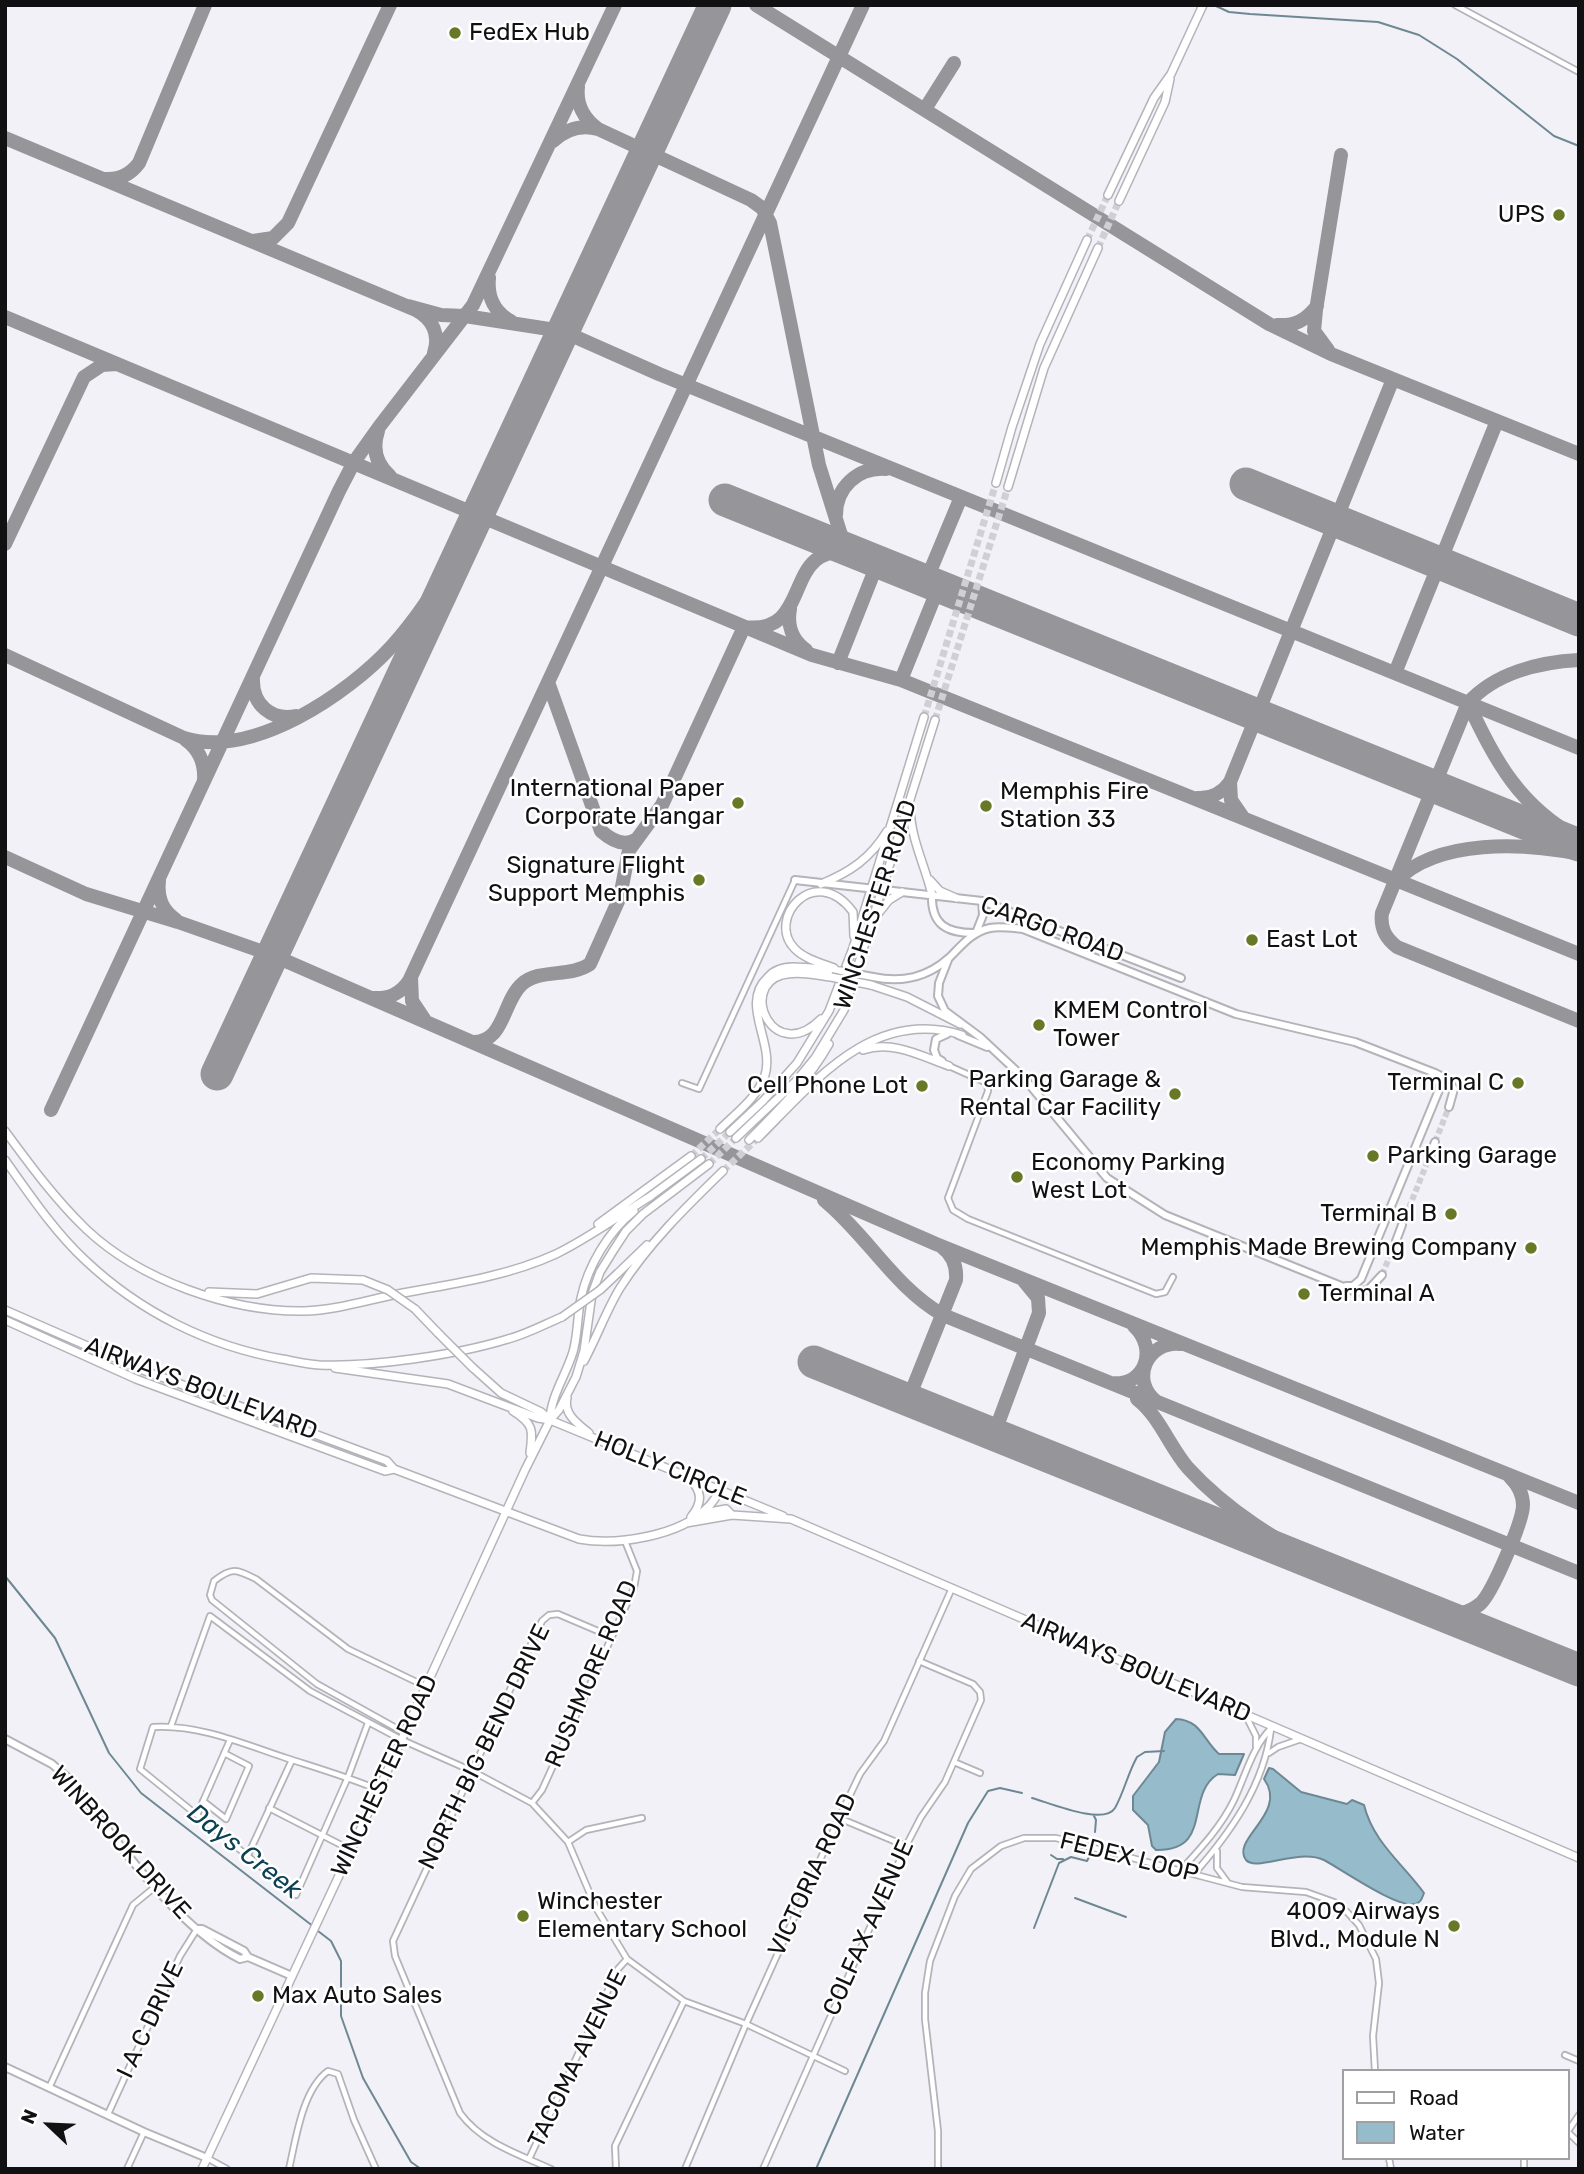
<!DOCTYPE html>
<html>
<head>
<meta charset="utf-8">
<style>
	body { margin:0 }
	#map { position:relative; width:1584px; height:2174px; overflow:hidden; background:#f2f1f7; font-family:Rubik,sans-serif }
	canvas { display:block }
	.frame { position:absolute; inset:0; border:7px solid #111113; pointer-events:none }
	.legend { position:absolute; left:1342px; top:2069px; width:228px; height:91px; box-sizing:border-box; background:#fff; border:2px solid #a0a0a1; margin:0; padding:9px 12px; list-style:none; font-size:21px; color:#111113 }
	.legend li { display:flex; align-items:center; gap:14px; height:35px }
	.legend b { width:35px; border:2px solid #a0a0a1 }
	.north { position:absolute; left:14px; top:2090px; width:70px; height:70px; -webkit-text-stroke:5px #fff; paint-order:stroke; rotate:293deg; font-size:19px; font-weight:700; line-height:28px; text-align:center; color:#111113 }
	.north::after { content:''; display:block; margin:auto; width:24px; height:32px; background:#111113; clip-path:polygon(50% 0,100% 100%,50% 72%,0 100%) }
</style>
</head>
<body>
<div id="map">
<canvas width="1584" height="2174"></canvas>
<div class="frame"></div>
<ul class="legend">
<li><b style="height:9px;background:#fff"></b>Road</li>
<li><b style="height:19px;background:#96bbca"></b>Water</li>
</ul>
<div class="north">N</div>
</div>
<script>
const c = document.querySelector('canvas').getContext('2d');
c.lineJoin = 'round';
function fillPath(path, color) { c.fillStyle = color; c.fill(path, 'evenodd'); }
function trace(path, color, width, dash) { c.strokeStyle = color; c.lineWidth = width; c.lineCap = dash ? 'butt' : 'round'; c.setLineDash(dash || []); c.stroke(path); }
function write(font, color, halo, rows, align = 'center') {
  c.font = font + ' Rubik,sans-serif'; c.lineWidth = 5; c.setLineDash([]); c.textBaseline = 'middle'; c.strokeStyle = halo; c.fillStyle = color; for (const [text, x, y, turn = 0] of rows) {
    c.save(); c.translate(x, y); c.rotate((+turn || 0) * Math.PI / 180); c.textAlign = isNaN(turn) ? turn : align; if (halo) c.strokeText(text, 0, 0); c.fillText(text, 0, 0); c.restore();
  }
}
const water = new Path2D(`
	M 1176,1719 C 1201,1720 1203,1740 1219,1754 L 1244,1754 L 1235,1775 L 1218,1774 C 1184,1795 1214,1851 1156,1850 L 1152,1846 L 1148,1825 L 1133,1810 L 1133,1796 L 1159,1762 L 1165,1732 Z
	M 1269,1768 L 1273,1769 L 1301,1792 L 1347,1804 L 1352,1800 L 1364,1805 C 1373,1842 1403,1864 1424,1893 C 1422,1898 1421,1903 1415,1904 C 1398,1909 1341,1869 1324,1860 C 1298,1848 1256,1872 1246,1860 C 1230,1839 1289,1813 1264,1779 Z`);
const stream = new Path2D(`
	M 1216,6 L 1229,12 L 1250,14 L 1378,22 L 1419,35 L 1457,59 L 1554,136 L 1579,146
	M 5,1576 L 55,1638 L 109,1753 L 141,1793 L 314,1927
	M 1032,1798 C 1050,1803 1104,1826 1115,1808 C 1124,1792 1128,1773 1137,1757 L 1145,1752 L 1164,1751
	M 1094,1816 L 1096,1820 L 1095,1832
	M 1051,1855 L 1057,1859 L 1063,1859
	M 1075,1898 L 1126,1917
	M 1034,1928 L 1059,1863 L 1071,1857 L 1087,1861 L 1089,1857
	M 318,1931 L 331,1941 L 341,1961 L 341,2016 L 363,2078 L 411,2162 L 421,2169
	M 816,2169 L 968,1823 L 988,1791 L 1000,1788 L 1022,1793`);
const taxiway = new Path2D(`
	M 756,5 L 1269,324 L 1331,354 L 1579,454
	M 578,87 C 576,104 584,119 598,129
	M 925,109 L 954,63
	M 5,138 L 416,310 C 433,319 440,335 434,353
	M 553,141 C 566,129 580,124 598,129 L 751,200 L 762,208 L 770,223 L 819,465 L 842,538 L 856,553
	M 105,179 C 119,180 130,175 139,163 L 205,5
	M 253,241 L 273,238 L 288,223 L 390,5
	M 489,278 C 487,297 495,313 512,322
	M 408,306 L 441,315 L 465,316 L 562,331 L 659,374 L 1579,748
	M 5,317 L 812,655 L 901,680 L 1579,954
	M 1277,325 C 1295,326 1305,321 1317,306
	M 1328,350 L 1314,331 L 1316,310 L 1341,155
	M 378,431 C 372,449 376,464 390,476
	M 836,515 C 836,487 858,467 886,469
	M 5,544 L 84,377 L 102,365 L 117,364
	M 926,581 L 961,497
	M 790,609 C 787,625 792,640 806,650
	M 5,655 L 184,738 C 253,759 348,694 392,646 C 420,615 442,580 463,544
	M 1579,660 C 1539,662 1495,673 1468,703 L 1382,913 C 1380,928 1385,938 1397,947 L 1579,1021
	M 838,663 L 878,562
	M 1395,673 L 1497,421
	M 253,679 C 252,705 272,721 296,716
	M 901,680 L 939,586
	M 548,682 L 601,831 C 610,839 623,847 635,840
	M 1468,703 C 1496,762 1519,806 1579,839
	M 186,740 C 200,750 205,763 204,780
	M 1230,782 L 1393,379
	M 1197,798 C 1210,799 1222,793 1230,782 L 1231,800 L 1242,816
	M 5,857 L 86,894 L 178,922 L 272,955 L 936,1244 L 1579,1503
	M 159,881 C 157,898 162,910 176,920
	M 1396,881 C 1438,838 1525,843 1579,854
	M 411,977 L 412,1001 L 424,1019
	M 373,998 C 389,999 400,994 409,981 L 863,5
	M 472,1042 C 505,1043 502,1002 522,984 C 540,968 570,978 590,964 L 620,897 L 629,850 L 662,805 L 744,627 C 817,636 778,539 856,553
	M 51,1110 L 339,491 L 354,462 L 379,427 L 473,305 L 615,5
	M 824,1200 C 867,1235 894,1287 943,1315 L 1579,1573
	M 1111,1383 C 1146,1387 1158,1348 1134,1326
	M 1137,1399 C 1160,1417 1169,1446 1188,1468 C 1228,1512 1277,1540 1328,1569
	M 908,1400 L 956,1280 C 957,1266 953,1255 942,1247
	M 1157,1402 C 1129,1381 1147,1340 1181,1344
	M 994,1434 L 1039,1313 L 1038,1298 L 1024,1281
	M 1440,1614 C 1456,1615 1468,1614 1480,1604 C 1492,1594 1523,1521 1523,1505 C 1523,1493 1518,1485 1510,1477`);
const runway = new Path2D(`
	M 1246,484 L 1579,620
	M 725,500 L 1579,845
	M 217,1074 L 715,5
	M 814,1362 L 1579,1670`);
const secondaryTunnel = new Path2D(`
	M 1435,1142 L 1449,1107
	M 1402,1225 L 1429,1158
	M 1382,1275 L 1396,1241`);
const primaryTunnel = new Path2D(`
	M 1087,240 L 1108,195
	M 1098,248 L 1119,201
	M 924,717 L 996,483
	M 935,720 L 1008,487
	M 691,1156 L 720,1129
	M 701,1159 L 730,1132
	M 709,1164 L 736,1138
	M 723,1171 L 758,1138`);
const street = new Path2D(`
	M 1455,5 L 1579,72
	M 949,1066 L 987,1083 L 988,1091 L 948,1198 L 953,1210 L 968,1219 L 1156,1294 L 1165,1292 L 1173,1277
	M 682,1083 L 699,1089 L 795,880
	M 1246,1716 L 1256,1736 L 1256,1747
	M 368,1723 L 348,1777 L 296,1895 L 140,1769 L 153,1727 C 198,1724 244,1744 286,1758 C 317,1768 348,1777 379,1790
	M 171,1726 L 210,1616 L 310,1691 L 402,1740 L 472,1771 L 532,1803 L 568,1842 L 596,1908 L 627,1959 L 684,2001 L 746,2024 L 845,2071
	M 405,1733 L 317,1684 L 212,1600 L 210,1595 L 214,1581 C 232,1567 236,1569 256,1579 L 348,1649 L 427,1687
	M 1269,1753 L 1278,1747 L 1301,1739
	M 954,1762 L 980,1773
	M 203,1801 L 226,1819 L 249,1766 L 224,1753
	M 532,1803 L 542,1790 L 634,1588 L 637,1571 L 625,1541
	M 269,1808 L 351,1850
	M 197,1815 L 230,1740
	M 839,1818 L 906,1846
	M 568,1842 L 586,1830 L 642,1818
	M 1217,1851 L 1217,1868 L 1228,1883
	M 248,1855 L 292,1760
	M 1180,1871 C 1200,1849 1221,1827 1234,1800 C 1246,1774 1252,1748 1272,1727
	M 1194,1874 C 1230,1833 1264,1786 1271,1729
	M 1565,2055 L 1579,2061
	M 49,2088 L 133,1905 L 155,1887
	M 108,2114 L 180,1956 L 197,1929
	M 1568,2131 L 1579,2115
	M 1568,2132 L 1579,2143
	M 207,2158 L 227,2169
	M 1389,2158 L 1391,2169
	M 529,2159 L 618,1969 L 627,1959
	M 127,2169 L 144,2132
	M 289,2169 C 296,2139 302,2090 328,2071 L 338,2074 L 354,2120 L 376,2169
	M 551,2169 C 518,2154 482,2143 460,2113 L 395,1956 L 393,1941 L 542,1621 L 549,1615 L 558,1614 L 612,1637
	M 616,2169 L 615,2146 L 684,2001
	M 685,2169 L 746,2024 L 839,1818 L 860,1774 L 884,1741 L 952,1588
	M 763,2169 L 906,1846 L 921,1817 L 945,1782 L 981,1700 L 980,1692 L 973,1684 L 919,1661
	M 938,2169 L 938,2131 L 925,2019 L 925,1993 L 930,1961 L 955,1896 L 971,1869 L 1001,1846 L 1024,1838 L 1056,1838 L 1242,1887 L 1306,1892 L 1334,1902 L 1347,1912 L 1359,1925 L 1376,1959 L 1379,1983 L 1373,2036 L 1375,2071
	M 1524,2169 L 1524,2158`);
const secondary = new Path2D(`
	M 795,880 L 982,901 L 1181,978
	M 932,895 C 931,925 947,933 974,933
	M 976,933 L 983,915 L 982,901
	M 948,960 L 939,983 L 938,996 L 945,1011 L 980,1037 L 1024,1078 L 1107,1178 L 1165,1215 L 1356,1292 L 1368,1290 L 1382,1275
	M 873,977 C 902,983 927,978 950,957 C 962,945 972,932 990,928 C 1000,926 1012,928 1023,929 L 1236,1014 L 1355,1042 L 1435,1073 L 1447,1079 L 1454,1089 L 1449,1107
	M 958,1035 L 987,1047
	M 942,1061 L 937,1058 L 934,1050 L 936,1039 L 947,1034
	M 1429,1158 L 1435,1142
	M 1396,1241 L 1402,1225
	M 1346,1286 L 1353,1286 L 1361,1279 L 1439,1090 L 1439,1083 L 1432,1073
	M 5,1739 L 52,1764 L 67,1777 C 113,1835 175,1927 240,1959 L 248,1957
	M 197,1929 L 202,1929 L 244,1951 L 248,1957 L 292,1976
	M 5,2067 L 144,2132 L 207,2158`);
const primary = new Path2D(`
	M 1108,195 L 1154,98 L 1171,74 L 1203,5
	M 1119,201 L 1165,102 L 1170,79
	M 996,483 L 1012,427 L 1040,344 L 1087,240
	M 1008,487 L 1044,368 L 1098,248
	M 910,808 C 911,840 925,865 932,895
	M 930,880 L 940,891 L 956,898
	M 821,884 C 850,872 870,859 887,831
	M 877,915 L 889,900 L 902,892
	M 834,968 C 821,963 805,959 795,949 C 765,919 815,861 853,912 L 854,936
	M 871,985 L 907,997 L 960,1024
	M 821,1019 C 774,1066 738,988 782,975 C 797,971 816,975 831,977
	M 863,1050 C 893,1040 921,1056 949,1066
	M 720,1129 C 736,1113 758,1097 765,1075 C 775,1042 739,1004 768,977 C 774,970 783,967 793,967 C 809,967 825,970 841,971
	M 5,1131 C 30,1165 55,1199 86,1229 C 140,1280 230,1312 304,1311 C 338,1310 370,1299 403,1293 C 454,1284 508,1276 556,1254 C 589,1238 620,1215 651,1196
	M 730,1132 L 763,1101 L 797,1063 L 829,1011 L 853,948 L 924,717
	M 736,1138 L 797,1080 L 815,1058 L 844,1010 L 935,720
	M 758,1138 C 814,1082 873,1007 962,1035
	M 749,1140 C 779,1110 808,1081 829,1044
	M 5,1160 C 30,1195 54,1231 85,1260 C 140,1312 208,1346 282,1359 C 294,1361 306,1364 319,1365 C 373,1367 456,1355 508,1339 C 527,1334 545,1324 562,1317
	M 648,1198 L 701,1159
	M 598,1224 L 691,1156
	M 618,1273 L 647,1245
	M 209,1292 L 257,1294 L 311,1278 L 363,1280
	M 415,1309 L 438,1333
	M 5,1310 L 140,1369 L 387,1461 L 394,1469
	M 5,1320 L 136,1379 L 385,1471 L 394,1469 L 579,1539 C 616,1546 681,1536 708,1507 C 713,1502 717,1495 721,1490
	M 584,1361 C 597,1337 606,1311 620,1288 C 648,1244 686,1207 723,1171
	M 472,1367 L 501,1393 L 541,1412 L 549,1419
	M 335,1368 L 448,1384 L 538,1418 L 550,1420 L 783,1516
	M 567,1398 C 563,1414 578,1424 589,1433
	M 513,1411 C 534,1424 533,1430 530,1453
	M 550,1419 C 551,1396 566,1375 573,1352 C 578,1335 577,1316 581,1298 C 588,1266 608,1232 634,1211
	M 690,1479 C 702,1492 703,1502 691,1517
	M 704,1513 L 726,1509 L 732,1515
	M 686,1523 L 732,1515 L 791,1519 L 1579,1858
	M 202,2169 L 351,1850 L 525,1470 L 550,1420 L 559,1410 L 576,1377 L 584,1351 L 592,1294 L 600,1272 L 613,1251 L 626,1231 L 643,1214 L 709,1164`);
const secondaryBridge = new Path2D(`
	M 841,971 L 873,977`);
const primaryBridge = new Path2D(`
	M 831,977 L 871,985
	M 363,1280 L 388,1290 L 415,1309
	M 562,1317 L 600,1290 L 618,1273
	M 438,1333 L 472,1367`);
const markers = [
	[455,33,7,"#677826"],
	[1559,215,7,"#677826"],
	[738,803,7,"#677826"],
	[986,806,7,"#677826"],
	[699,880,7,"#677826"],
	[1252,940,7,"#677826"],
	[1039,1025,7,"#677826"],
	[1518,1083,7,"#677826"],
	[922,1086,7,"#677826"],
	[1175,1094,7,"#677826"],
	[1373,1156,7,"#677826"],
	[1017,1177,7,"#677826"],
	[1451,1214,7,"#677826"],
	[1531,1248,7,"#677826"],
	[1304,1294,7,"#677826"],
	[523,1916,7,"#677826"],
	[1454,1926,7,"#677826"],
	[258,1996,7,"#677826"]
];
const poiNames = [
	["FedEx Hub",469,33],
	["UPS",1545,215,"right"],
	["International Paper",724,789,"right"],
	["Corporate Hangar",724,817,"right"],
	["Memphis Fire",1000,792],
	["Station 33",1000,820],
	["Signature Flight",685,866,"right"],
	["Support Memphis",685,894,"right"],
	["East Lot",1266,940],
	["KMEM Control",1053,1011],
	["Tower",1053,1039],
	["Parking Garage &",1161,1080,"right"],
	["Rental Car Facility",1161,1108,"right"],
	["Terminal C",1504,1083,"right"],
	["Cell Phone Lot",908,1086,"right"],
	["Parking Garage",1387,1156],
	["Economy Parking",1031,1163],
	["West Lot",1031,1191],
	["Terminal B",1437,1214,"right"],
	["Memphis Made Brewing Company",1517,1248,"right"],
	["Terminal A",1318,1294],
	["Winchester",537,1902],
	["Elementary School",537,1930],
	["4009 Airways",1440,1912,"right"],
	["Blvd., Module N",1440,1940,"right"],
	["Max Auto Sales",272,1996]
];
const streetNames = [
	["WINCHESTER ROAD",876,905,-72],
	["CARGO ROAD",1052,930,20],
	["AIRWAYS BOULEVARD",201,1389,21],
	["HOLLY CIRCLE",670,1469,22],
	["AIRWAYS BOULEVARD",1136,1668,23],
	["RUSHMORE ROAD",592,1674,-67],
	["NORTH BIG BEND DRIVE",485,1747,-64],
	["WINCHESTER ROAD",385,1776,-65],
	["WINBROOK DRIVE",120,1843,48],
	["FEDEX LOOP",1129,1858,14],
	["VICTORIA ROAD",813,1875,-65],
	["COLFAX AVENUE",869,1928,-66],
	["I A C DRIVE",151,2020,-65],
	["TACOMA AVENUE",578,2059,-64]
];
const waterNames = [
	["Days Creek",244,1852,38]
];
fillPath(water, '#96bbca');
trace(water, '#6e8893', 2);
trace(stream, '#6e8893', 2);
trace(taxiway, '#96959a', 14);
trace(runway, '#96959a', 33);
trace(secondaryTunnel, '#d0cfd5', 6, [6, 3]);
trace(primaryTunnel, '#d0cfd5', 7, [7, 3.5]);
trace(street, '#b4b3b9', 8);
trace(secondary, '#b4b3b9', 10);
trace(primary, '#b4b3b9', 10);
trace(street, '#fff', 4.5);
trace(secondary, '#fff', 6);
trace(primary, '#fff', 7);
trace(secondaryBridge, '#b4b3b9', 10, []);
trace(primaryBridge, '#b4b3b9', 10, []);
trace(secondaryBridge, '#fff', 6);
trace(primaryBridge, '#fff', 7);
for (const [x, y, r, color] of markers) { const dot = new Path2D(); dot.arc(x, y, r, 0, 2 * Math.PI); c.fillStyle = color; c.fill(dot); trace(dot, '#fff', 2.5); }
write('24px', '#111113', '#fff', poiNames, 'left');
write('24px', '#111113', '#fff', streetNames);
write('italic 26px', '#0c4153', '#fff', waterNames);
</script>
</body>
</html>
